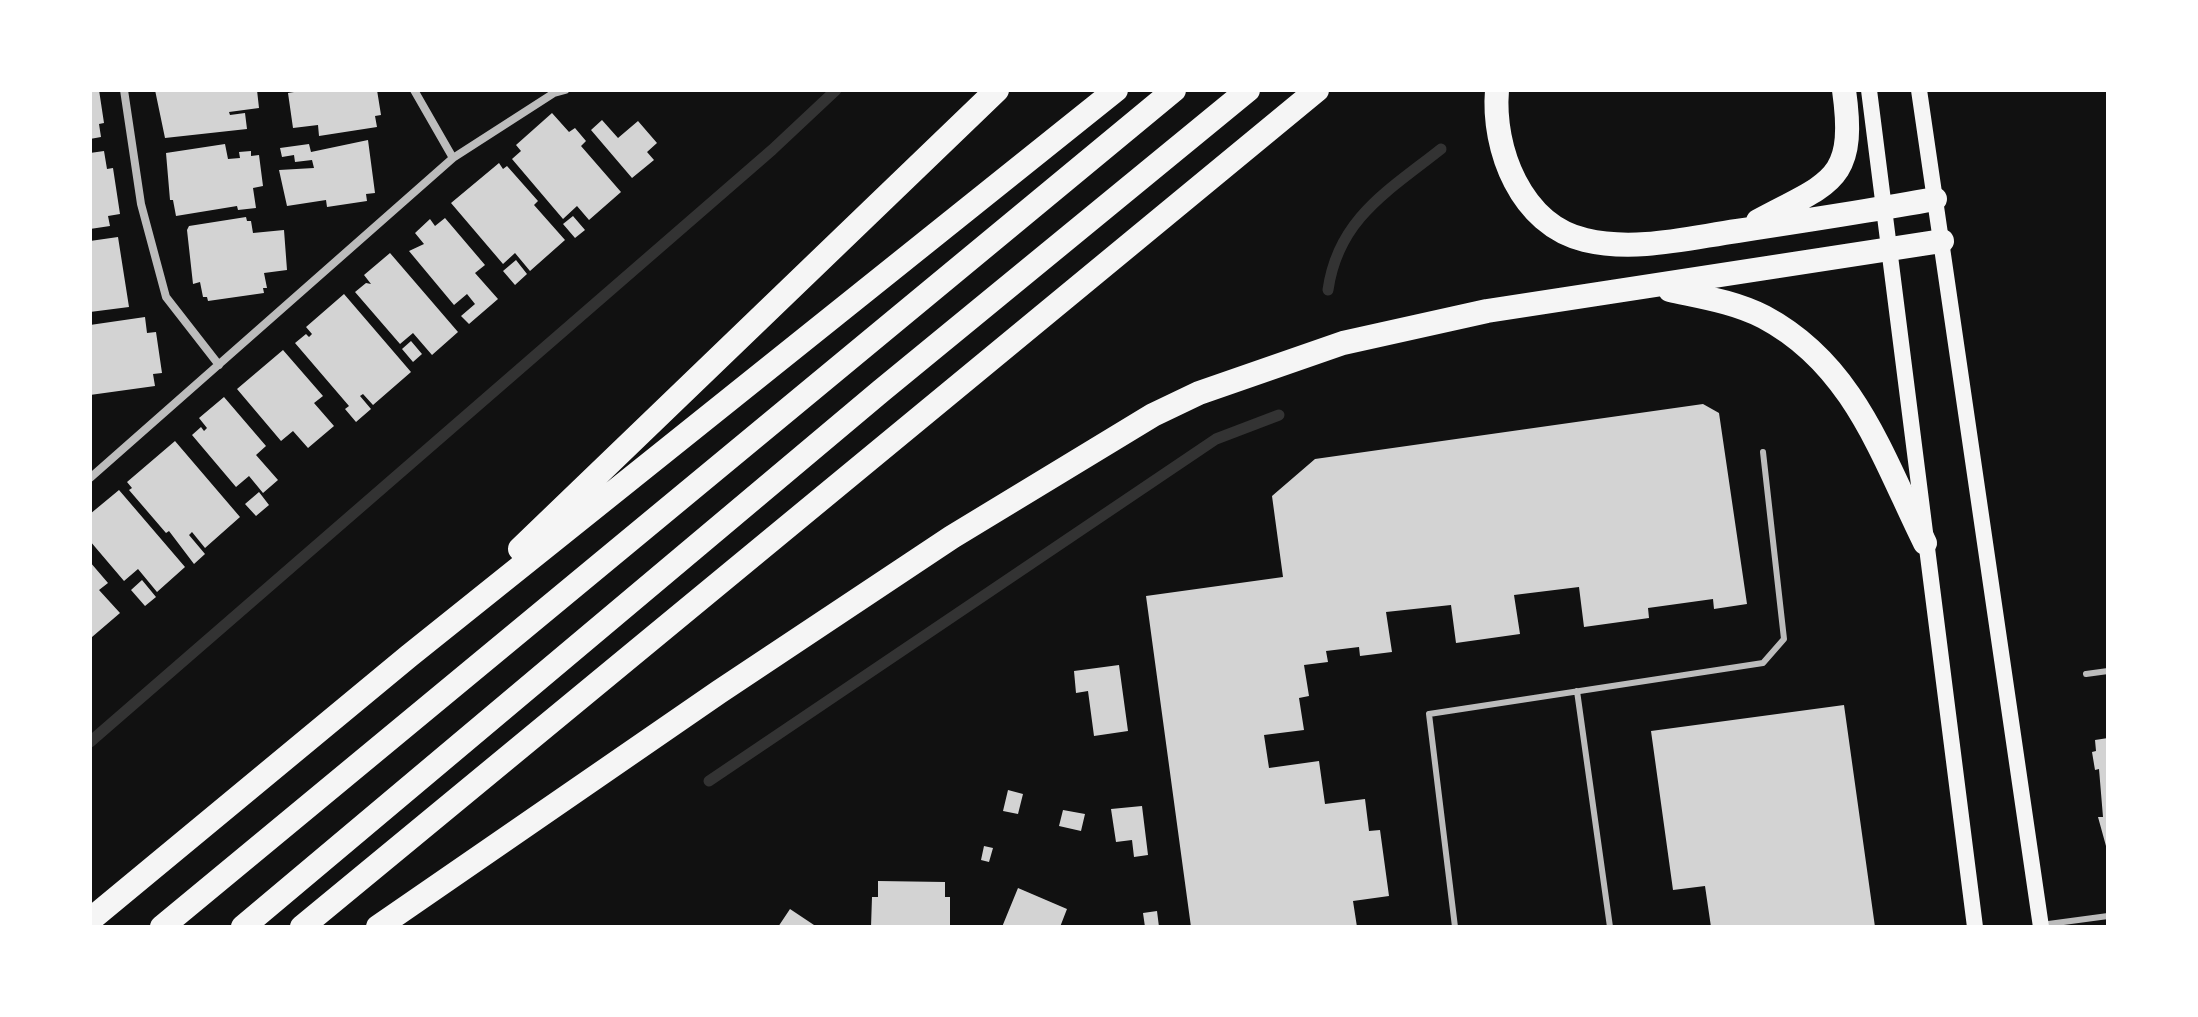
<!DOCTYPE html>
<html>
<head>
<meta charset="utf-8">
<style>
	body { margin:0 }
	#map { position:relative; width:2198px; height:1017px; overflow:hidden; background:#111; font-family:Raleway,sans-serif }
	canvas { display:block }
	.frame { position:absolute; inset:0; border:92px solid #fff; pointer-events:none }
</style>
</head>
<body>
<div id="map">
<canvas width="2198" height="1017"></canvas>
<div class="frame"></div>
</div>
<script>
const c = document.querySelector('canvas').getContext('2d');
c.lineJoin = 'round';
function trace(path, color, width, dash) { c.strokeStyle = color; c.lineWidth = width; c.lineCap = dash ? 'butt' : 'round'; c.setLineDash(dash || []); c.stroke(path); }
function fillPath(path, color) { c.fillStyle = color; c.fill(path, 'evenodd'); }
const stream = new Path2D(`
	M 1328,290 C 1338,219 1388,191 1441,149
	M 90,742 L 772,150 L 836,90
	M 709,781 L 1216,439 L 1279,415`);
const building = new Path2D(`
	M 90,90 L 99,90 L 104,123 L 99,124 L 101,137 L 90,139 Z
	M 155,90 L 257,90 L 259,108 L 229,112 L 230,115 L 245,113 L 247,129 L 165,138 Z
	M 306,90 L 377,90 L 381,115 L 375,116 L 377,127 L 319,136 L 318,125 L 293,128 L 288,93 Z
	M 552,113 L 569,132 L 575,128 L 586,141 L 581,146 L 621,192 L 589,220 L 577,206 L 563,219 L 512,159 L 521,151 L 516,145 Z
	M 602,120 L 618,138 L 638,121 L 657,143 L 647,152 L 654,160 L 632,178 L 591,130 Z
	M 368,140 L 375,193 L 366,194 L 367,201 L 327,207 L 326,200 L 287,206 L 279,170 L 314,168 L 312,160 L 295,162 L 294,155 L 282,157 L 280,148 L 309,144 L 311,152 Z
	M 225,144 L 228,159 L 240,158 L 239,152 L 251,151 L 251,156 L 259,155 L 263,186 L 253,188 L 256,208 L 238,210 L 237,206 L 176,216 L 173,200 L 170,200 L 166,153 Z
	M 104,151 L 107,169 L 113,168 L 120,214 L 108,216 L 110,226 L 90,229 L 90,153 Z
	M 499,163 L 503,169 L 507,166 L 538,201 L 534,205 L 565,240 L 530,271 L 515,253 L 503,264 L 451,203 Z
	M 573,216 L 585,230 L 575,238 L 563,224 Z
	M 246,217 L 247,221 L 251,221 L 253,233 L 284,230 L 287,270 L 264,273 L 267,288 L 263,288 L 264,293 L 208,301 L 207,297 L 203,297 L 200,282 L 193,284 L 187,230 L 189,226 Z
	M 445,218 L 485,265 L 475,273 L 498,299 L 469,324 L 461,316 L 475,304 L 467,294 L 454,305 L 409,251 L 424,244 L 415,233 L 430,219 L 435,226 Z
	M 118,237 L 129,307 L 90,312 L 90,241 Z
	M 390,253 L 458,332 L 432,355 L 413,333 L 400,344 L 355,292 L 366,283 L 371,284 L 364,275 Z
	M 516,260 L 527,274 L 515,285 L 503,271 Z
	M 344,294 L 411,372 L 373,405 L 363,394 L 360,396 L 371,409 L 356,422 L 345,409 L 349,406 L 295,343 L 306,334 L 309,337 L 312,334 L 306,327 Z
	M 145,317 L 147,333 L 156,332 L 162,373 L 153,374 L 155,386 L 90,395 L 90,325 Z
	M 411,341 L 422,354 L 413,362 L 402,349 Z
	M 283,350 L 323,396 L 314,403 L 334,426 L 308,448 L 293,431 L 281,441 L 237,389 Z
	M 224,397 L 266,446 L 256,455 L 278,480 L 263,493 L 249,476 L 236,487 L 192,435 L 201,427 L 204,431 L 207,428 L 199,418 Z
	M 1703,404 L 1719,413 L 1747,604 L 1714,609 L 1713,599 L 1648,608 L 1649,618 L 1584,627 L 1579,587 L 1514,595 L 1520,634 L 1456,643 L 1451,605 L 1386,612 L 1392,652 L 1360,656 L 1359,647 L 1326,651 L 1328,662 L 1304,665 L 1309,696 L 1299,698 L 1304,730 L 1264,735 L 1269,768 L 1319,761 L 1325,804 L 1365,799 L 1369,831 L 1380,830 L 1389,896 L 1353,901 L 1357,927 L 1191,927 L 1146,596 L 1283,577 L 1272,496 L 1315,459 Z
	M 175,441 L 240,517 L 205,548 L 192,532 L 189,535 L 205,554 L 194,564 L 169,531 L 166,533 L 129,490 L 132,488 L 127,482 Z
	M 119,490 L 185,567 L 157,592 L 138,569 L 124,581 L 90,541 L 90,514 Z
	M 259,492 L 269,505 L 256,516 L 245,504 Z
	M 90,562 L 108,583 L 99,590 L 120,613 L 92,637 Z
	M 142,580 L 156,597 L 145,606 L 131,590 Z
	M 1119,665 L 1128,731 L 1094,736 L 1088,691 L 1076,693 L 1074,671 Z
	M 1844,705 L 1875,927 L 1711,927 L 1705,886 L 1673,890 L 1651,731 Z
	M 2108,738 L 2108,846 L 2106,846 L 2098,817 L 2103,817 L 2099,769 L 2095,770 L 2092,752 L 2096,751 L 2095,740 Z
	M 1008,790 L 1023,794 L 1018,814 L 1003,811 Z
	M 1142,806 L 1148,855 L 1134,857 L 1132,840 L 1116,842 L 1111,809 Z
	M 1063,810 L 1085,814 L 1081,831 L 1059,826 Z
	M 984,846 L 993,848 L 989,862 L 981,860 Z
	M 878,881 L 945,882 L 945,897 L 950,897 L 950,927 L 871,927 L 872,897 L 878,897 Z
	M 1018,888 L 1067,909 L 1060,927 L 1002,927 Z
	M 790,909 L 817,927 L 778,927 Z
	M 1157,911 L 1159,927 L 1145,927 L 1143,913 Z`);
const service = new Path2D(`
	M 2086,674 L 2108,671
	M 1577,691 L 1610,927
	M 2041,925 L 2108,916
	M 1455,927 L 1429,714 L 1763,663 L 1784,639 L 1763,452`);
const minor = new Path2D(`
	M 124,90 L 141,204 L 166,297 L 219,365
	M 414,90 L 453,158
	M 90,478 L 453,158 L 554,93 L 565,90`);
const secondary = new Path2D(`
	M 1869,90 L 1975,927
	M 1919,90 L 2041,927`);
const motorway = new Path2D(`
	M 1497,90 C 1492,149 1521,225 1585,240 C 1635,252 1688,238 1737,231 C 1803,221 1869,211 1935,199
	M 1758,221 C 1830,182 1857,182 1844,90
	M 1670,290 C 1702,297 1735,302 1764,317 C 1854,365 1882,456 1925,543
	M 520,549 L 997,90
	M 90,920 L 409,656 L 1116,90
	M 162,927 L 1174,90
	M 243,927 L 881,391 L 1248,90
	M 302,927 L 1317,90
	M 378,927 L 719,692 L 952,537 L 1153,415 L 1199,393 L 1343,343 L 1487,311 L 1942,241`);
trace(stream, '#333', 11);
fillPath(building, '#d3d3d3');
trace(service, '#bcbcbc', 6);
trace(minor, '#bcbcbc', 8);
trace(secondary, '#f5f5f5', 16);
trace(motorway, '#f5f5f5', 24);
</script>
</body>
</html>
